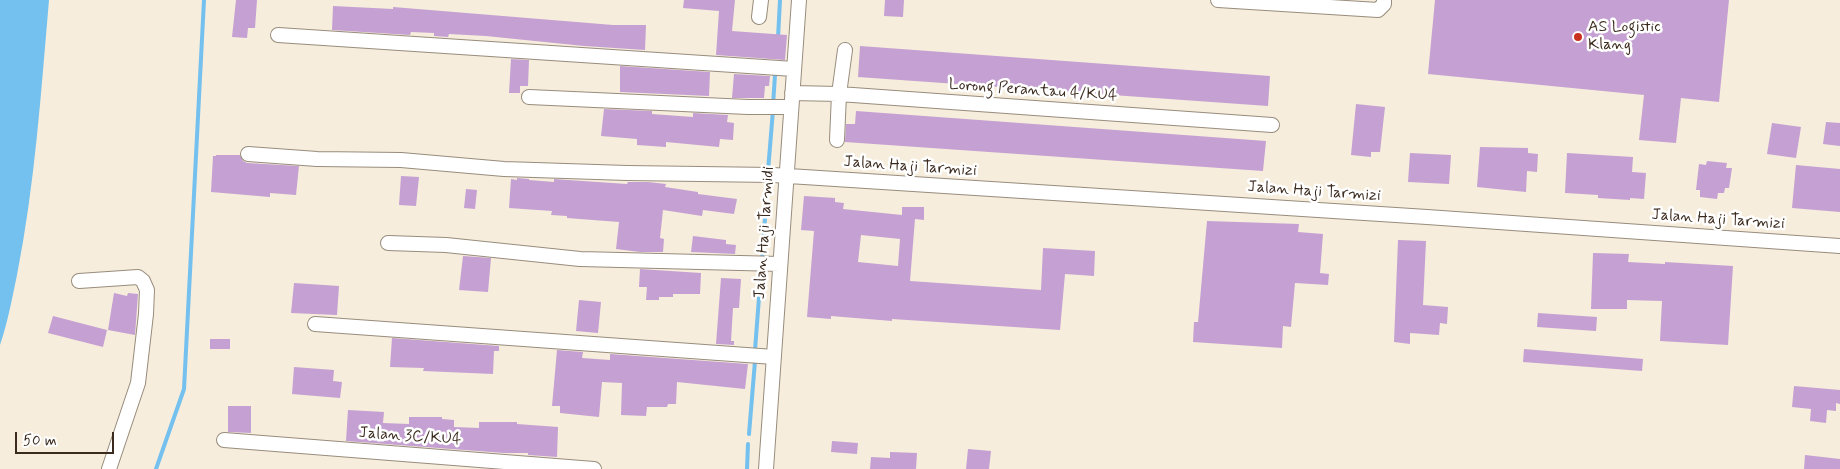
<!DOCTYPE html>
<html>
<head>
<meta charset="utf-8">
<style>
	body { margin:0 }
	#map { position:relative; width:1840px; height:469px; overflow:hidden; background:#f6eddc; font-family:Mynerve,sans-serif }
	canvas { display:block }
	.scale { position:absolute; left:15px; top:432px; width:99px; height:22px; box-sizing:border-box; border:2px solid #3b2a1e; border-top:0; padding-left:6px; font-size:15px; line-height:18px; white-space:nowrap; color:#3b2a1e; -webkit-text-stroke:4px #fff; paint-order:stroke }
</style>
</head>
<body>
<div id="map">
<canvas width="1840" height="469"></canvas>
<div class="scale">50 m</div>
</div>
<script>
const c = document.querySelector('canvas').getContext('2d');
c.lineJoin = 'round';
function fillPath(path, color) { c.fillStyle = color; c.fill(path, 'evenodd'); }
function trace(path, color, width, dash) { c.strokeStyle = color; c.lineWidth = width; c.lineCap = dash ? 'butt' : 'round'; c.setLineDash(dash || []); c.stroke(path); }
function write(font, color, halo, rows, align = 'center') {
  c.font = font + ' Mynerve,sans-serif'; c.lineWidth = 5; c.setLineDash([]); c.textBaseline = 'middle'; c.strokeStyle = halo; c.fillStyle = color; for (const [text, x, y, turn = 0] of rows) {
    c.save(); c.translate(x, y); c.rotate((+turn || 0) * Math.PI / 180); c.textAlign = isNaN(turn) ? turn : align; if (halo) c.strokeText(text, 0, 0); c.fillText(text, 0, 0); c.restore();
  }
}
const water = new Path2D(`
	M 0,0 L 49,0 C 41,92 35,184 17,275 C 12,298 8,322 0,345 Z`);
const stream = new Path2D(`
	M 778,38 L 780,0
	M 773,105 L 775,75
	M 768,171 L 773,110
	M 755,350 L 768,179
	M 749,434 L 755,361
	M 156,469 L 184,389 L 204,0
	M 747,469 L 748,444`);
const building = new Path2D(`
	M 236,0 L 257,0 L 255,28 L 248,28 L 247,38 L 232,37 Z
	M 684,0 L 735,0 L 732,31 L 787,35 L 785,60 L 716,55 L 719,11 L 683,8 Z
	M 885,0 L 904,0 L 903,17 L 884,16 Z
	M 1435,0 L 1729,0 L 1719,102 L 1681,98 L 1676,143 L 1639,140 L 1644,95 L 1428,74 Z
	M 333,6 L 393,9 L 393,7 L 613,25 L 646,25 L 645,50 L 584,46 L 486,36 L 449,34 L 448,37 L 434,36 L 434,33 L 411,32 L 410,35 L 332,30 Z
	M 860,46 L 1270,76 L 1268,106 L 858,77 Z
	M 511,59 L 529,60 L 528,86 L 520,86 L 520,93 L 509,93 Z
	M 620,66 L 710,72 L 709,96 L 620,92 Z
	M 734,74 L 770,76 L 769,86 L 765,86 L 764,98 L 732,98 Z
	M 1356,104 L 1385,107 L 1380,152 L 1371,152 L 1371,157 L 1351,155 Z
	M 604,109 L 652,111 L 652,114 L 693,117 L 693,113 L 728,115 L 727,122 L 734,123 L 733,140 L 720,139 L 719,147 L 666,142 L 666,147 L 637,145 L 637,139 L 601,136 Z
	M 856,111 L 1266,141 L 1263,171 L 845,142 L 846,124 L 855,124 Z
	M 1826,122 L 1840,123 L 1840,146 L 1823,144 Z
	M 1772,123 L 1801,127 L 1796,158 L 1767,154 Z
	M 1480,147 L 1528,148 L 1528,153 L 1538,154 L 1537,172 L 1527,171 L 1526,192 L 1477,187 Z
	M 1410,153 L 1451,155 L 1449,184 L 1408,182 Z
	M 1567,153 L 1633,157 L 1632,172 L 1646,173 L 1644,199 L 1630,198 L 1630,200 L 1598,198 L 1598,195 L 1565,193 Z
	M 216,155 L 240,155 L 243,161 L 247,163 L 299,166 L 296,195 L 270,193 L 270,197 L 211,192 L 213,156 L 216,156 Z
	M 1707,161 L 1727,163 L 1726,168 L 1732,168 L 1729,188 L 1725,188 L 1724,193 L 1718,193 L 1717,199 L 1700,197 L 1700,190 L 1696,190 L 1699,164 L 1706,165 Z
	M 1796,165 L 1840,169 L 1840,212 L 1792,208 Z
	M 401,176 L 419,177 L 416,206 L 399,205 Z
	M 517,178 L 529,179 L 529,180 L 554,182 L 554,179 L 568,180 L 627,184 L 628,182 L 648,182 L 666,184 L 665,187 L 698,192 L 698,194 L 737,199 L 734,214 L 703,210 L 702,216 L 663,210 L 660,238 L 664,239 L 663,252 L 640,252 L 616,249 L 619,222 L 567,218 L 567,216 L 551,215 L 552,211 L 509,208 L 511,179 L 517,180 Z
	M 466,189 L 477,190 L 475,209 L 464,208 Z
	M 804,196 L 835,198 L 835,202 L 844,203 L 843,209 L 902,215 L 902,207 L 924,207 L 924,220 L 915,219 L 910,281 L 1041,290 L 1043,248 L 1095,251 L 1094,276 L 1065,274 L 1060,330 L 892,319 L 892,321 L 831,316 L 831,319 L 807,317 L 814,231 L 801,230 ZM 861,235 L 900,239 L 898,266 L 858,262 Z
	M 1207,221 L 1299,224 L 1298,232 L 1323,234 L 1320,273 L 1329,274 L 1328,285 L 1295,283 L 1291,327 L 1283,326 L 1282,348 L 1193,342 L 1194,322 L 1198,322 Z
	M 693,236 L 726,240 L 726,244 L 736,245 L 735,254 L 691,252 Z
	M 1398,240 L 1426,241 L 1423,305 L 1448,307 L 1447,324 L 1440,323 L 1439,335 L 1410,333 L 1410,344 L 1394,342 Z
	M 1593,253 L 1629,254 L 1628,262 L 1665,264 L 1665,262 L 1733,266 L 1728,345 L 1660,341 L 1662,301 L 1627,300 L 1627,309 L 1591,309 Z
	M 463,256 L 491,258 L 488,292 L 459,290 Z
	M 640,269 L 701,273 L 700,294 L 673,294 L 673,297 L 659,297 L 659,300 L 646,300 L 647,287 L 639,287 Z
	M 721,278 L 741,279 L 739,308 L 733,308 L 731,341 L 734,341 L 734,345 L 716,344 Z
	M 294,283 L 339,286 L 337,315 L 291,313 Z
	M 114,293 L 127,296 L 128,293 L 138,294 L 135,335 L 108,330 Z
	M 579,300 L 601,302 L 598,333 L 576,331 Z
	M 1538,313 L 1597,317 L 1596,331 L 1537,327 Z
	M 53,316 L 107,330 L 103,347 L 48,333 Z
	M 392,338 L 499,346 L 499,351 L 494,351 L 493,374 L 423,371 L 424,368 L 390,367 Z
	M 210,339 L 230,339 L 230,349 L 210,349 Z
	M 1524,349 L 1643,359 L 1642,371 L 1523,362 Z
	M 557,350 L 583,352 L 582,358 L 610,360 L 610,354 L 748,364 L 745,389 L 677,382 L 676,404 L 668,404 L 667,407 L 647,407 L 646,416 L 621,415 L 622,383 L 602,382 L 599,417 L 560,413 L 560,406 L 552,406 Z
	M 294,367 L 334,370 L 333,381 L 342,382 L 340,398 L 292,394 Z
	M 1794,386 L 1840,390 L 1840,404 L 1836,403 L 1836,411 L 1827,410 L 1826,423 L 1810,421 L 1811,409 L 1792,407 Z
	M 228,406 L 251,406 L 251,433 L 228,432 Z
	M 348,410 L 384,412 L 383,423 L 409,424 L 409,417 L 442,417 L 442,419 L 454,420 L 454,427 L 479,428 L 479,422 L 517,422 L 517,424 L 558,427 L 557,457 L 528,455 L 528,453 L 504,453 L 346,441 Z
	M 832,441 L 858,443 L 857,454 L 831,452 Z
	M 968,449 L 991,451 L 989,469 L 966,469 Z
	M 890,452 L 917,453 L 916,469 L 870,469 L 871,457 L 890,458 Z
	M 1805,455 L 1840,459 L 1840,469 L 1804,469 Z`);
const minor = new Path2D(`
	M 1218,0 L 1378,10 L 1384,4 L 1384,0
	M 759,17 L 761,0
	M 278,35 L 794,69
	M 792,93 L 839,94 L 1272,125
	M 529,97 L 748,107 L 791,107
	M 837,140 L 839,94 L 845,50
	M 248,154 L 317,159 L 401,160 L 504,169 L 627,173 L 773,175 L 1427,217 L 1840,246
	M 388,243 L 446,245 L 580,259 L 780,264
	M 79,281 L 138,277 L 143,281 L 147,290 L 146,314 L 138,383 L 109,469
	M 315,324 L 774,357
	M 224,440 L 594,469
	M 766,469 L 799,0`);
const markers = [
	[1578,37,5,"#c8321e"]
];
const poiNames = [
	["AS Logistic",1588,28],
	["Klang",1588,46]
];
const streetNames = [
	["Lorong Perantau 4/KU4",1033,91,4],
	["Jalan Haji Tarmizi",910,167,4],
	["Jalan Haji Tarmizi",1314,192,4],
	["Jalan Haji Tarmizi",1718,220,4],
	["Jalan Haji Tarmidi",765,233,-86],
	["Jalan 3C/KU4",410,437,4]
];
fillPath(water, '#74c0ee');
trace(stream, '#74c0ee', 4);
fillPath(building, '#c5a0d3');
trace(minor, '#988c7d', 16);
trace(minor, '#fff', 14);
for (const [x, y, r, color] of markers) { const dot = new Path2D(); dot.arc(x, y, r, 0, 2 * Math.PI); c.fillStyle = color; c.fill(dot); trace(dot, '#fff', 2); }
write('16px', '#3b2a1e', '#fff', poiNames, 'left');
write('16px', '#3b2a1e', '#fff', streetNames);
</script>
</body>
</html>
